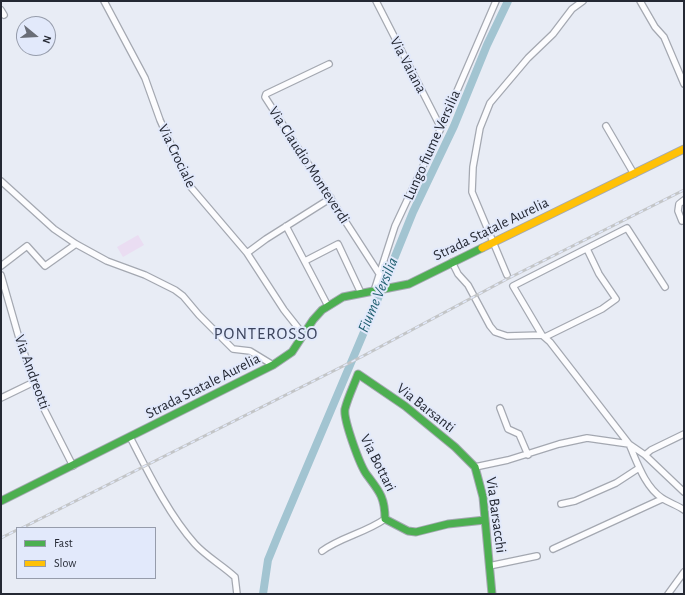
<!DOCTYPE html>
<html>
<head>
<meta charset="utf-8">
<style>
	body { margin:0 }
	#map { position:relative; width:685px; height:595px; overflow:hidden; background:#e8ecf5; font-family:"Alegreya Sans",sans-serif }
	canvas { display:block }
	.frame { position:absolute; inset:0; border:2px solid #242833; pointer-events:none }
	.legend { position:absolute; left:16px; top:527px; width:140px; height:52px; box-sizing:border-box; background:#e2e9fb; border:1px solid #969cab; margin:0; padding:5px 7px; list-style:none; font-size:12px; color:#242833 }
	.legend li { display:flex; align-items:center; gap:8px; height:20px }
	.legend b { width:20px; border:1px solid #969cab }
	.north { position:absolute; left:16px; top:16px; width:40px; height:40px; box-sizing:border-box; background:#e2e9fb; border:1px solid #969cab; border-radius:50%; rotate:108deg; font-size:11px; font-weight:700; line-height:16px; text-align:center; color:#242833 }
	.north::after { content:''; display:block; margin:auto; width:14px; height:18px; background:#696d77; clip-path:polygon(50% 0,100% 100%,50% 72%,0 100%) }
</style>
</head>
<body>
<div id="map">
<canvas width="685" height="595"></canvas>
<div class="frame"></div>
<ul class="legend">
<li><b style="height:5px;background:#4caf50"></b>Fast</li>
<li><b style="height:5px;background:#ffc107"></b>Slow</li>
</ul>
<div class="north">N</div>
</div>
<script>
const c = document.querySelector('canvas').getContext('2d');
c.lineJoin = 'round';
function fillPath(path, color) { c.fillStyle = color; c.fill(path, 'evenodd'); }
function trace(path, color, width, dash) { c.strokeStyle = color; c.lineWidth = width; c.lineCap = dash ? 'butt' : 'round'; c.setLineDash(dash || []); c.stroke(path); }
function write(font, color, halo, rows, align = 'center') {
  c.font = font + ' "Alegreya Sans",sans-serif'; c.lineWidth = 4; c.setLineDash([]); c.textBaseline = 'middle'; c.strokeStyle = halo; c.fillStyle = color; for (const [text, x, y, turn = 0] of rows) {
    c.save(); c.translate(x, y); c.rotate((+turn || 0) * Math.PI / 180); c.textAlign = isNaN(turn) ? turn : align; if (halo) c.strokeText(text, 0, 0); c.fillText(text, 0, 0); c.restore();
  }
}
const green = new Path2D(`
	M 138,235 L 144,245 L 123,257 L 117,247 Z`);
const river = new Path2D(`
	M 263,594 L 268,560 L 279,533 L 375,306 L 413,212 L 454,126 L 487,45 L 508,1`);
const street = new Path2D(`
	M 104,1 L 145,78 L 160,120 L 189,185 L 247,253 L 284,310 L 299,329 L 305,333
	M 376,1 L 441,128
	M 640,1 L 655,27 L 664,37 L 684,84
	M 1,10 L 4,15
	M 329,64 L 266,94 L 265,97 L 380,275
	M 606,126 L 634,174
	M 1,181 L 54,229 L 76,244 L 107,261 L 145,275 L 175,290 L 183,296 L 199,315 L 233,349 L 250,351 L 273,365
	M 682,221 L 678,211 L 679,204 L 684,200
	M 286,226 L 328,306
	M 247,253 L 266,239 L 331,198
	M 305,261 L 338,244 L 361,293
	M 452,262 L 458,274 L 468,285 L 490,326 L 495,332 L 507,336 L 542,335
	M 1,266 L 27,246 L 45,266 L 76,244
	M 1,275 L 19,338 L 43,407 L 73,466
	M 507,275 L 472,192 L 473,167 L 480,128 L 490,103 L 528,58 L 553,34 L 572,9 L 583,1
	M 665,287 L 627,228 L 513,286 L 542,335 L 550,342 L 629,444 L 645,455 L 684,492
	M 374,291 L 395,226 L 441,128 L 496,1
	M 545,337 L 602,309 L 616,299 L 599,274 L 587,249
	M 1,398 L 34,382
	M 500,408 L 508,429 L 519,434 L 528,455
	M 130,437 C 148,472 169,515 195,544 C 207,557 222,565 235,577 L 237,594
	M 645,455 L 651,450 L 684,434
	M 475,467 L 508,460 L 559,444 L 587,438 L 629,444 C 637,462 645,487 662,498 C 669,503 677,505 684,510
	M 561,504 L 575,501 L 616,483 L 639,468
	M 553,549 L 662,499
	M 322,551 C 341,537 365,533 385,519
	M 489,566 L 537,556
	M 668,594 L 684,572`);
const fast = new Path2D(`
	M 1,501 L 273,365 L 292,352 L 313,320 L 322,310 L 343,297 L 409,284 L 482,248
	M 485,520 L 448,524 L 416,532 L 408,531 L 385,519 C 385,497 379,491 367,475 C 360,466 343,419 345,409 C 348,397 354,385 358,374 L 405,406 L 455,447 L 475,467 L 483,497 L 492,594`);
const slow = new Path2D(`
	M 482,248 L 684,149`);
const rail = new Path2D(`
	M 22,528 L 363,356 L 507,279 L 684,190
	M 1,538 L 17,530`);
const streetNames = [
	["Via Vaiana",408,65,62],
	["Lungo fiume Versilia",432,145,-66],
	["Via Crociale",177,156,64],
	["Via Claudio Monteverdi",309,165,57],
	["Strada Statale Aurelia",491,229,-26],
	["Via Andreotti",32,372,70],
	["Strada Statale Aurelia",203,386,-27],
	["Via Barsanti",426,408,38],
	["Via Bottari",378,463,63],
	["Via Barsacchi",496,515,82]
];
const waterNames = [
	["Fiume Versilia",378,295,-67]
];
const quarterNames = [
	["PONTEROSSO",266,334]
];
fillPath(green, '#eaddf2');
trace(river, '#a2c4d1', 8);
trace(street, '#a4a8b1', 8);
trace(fast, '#a4a8b1', 9);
trace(slow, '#a4a8b1', 9);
trace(street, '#fcfcfe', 5.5);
trace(fast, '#4caf50', 7);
trace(slow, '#ffc107', 7);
trace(rail, '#c3c5c7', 3);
trace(rail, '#e2e9fb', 1.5, [4.5]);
write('15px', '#242833', '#e2e9fb', streetNames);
write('italic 16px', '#236172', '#e2e9fb', waterNames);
c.letterSpacing = '1px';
write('17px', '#3c445d', '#e2e9fb', quarterNames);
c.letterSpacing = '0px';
</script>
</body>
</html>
